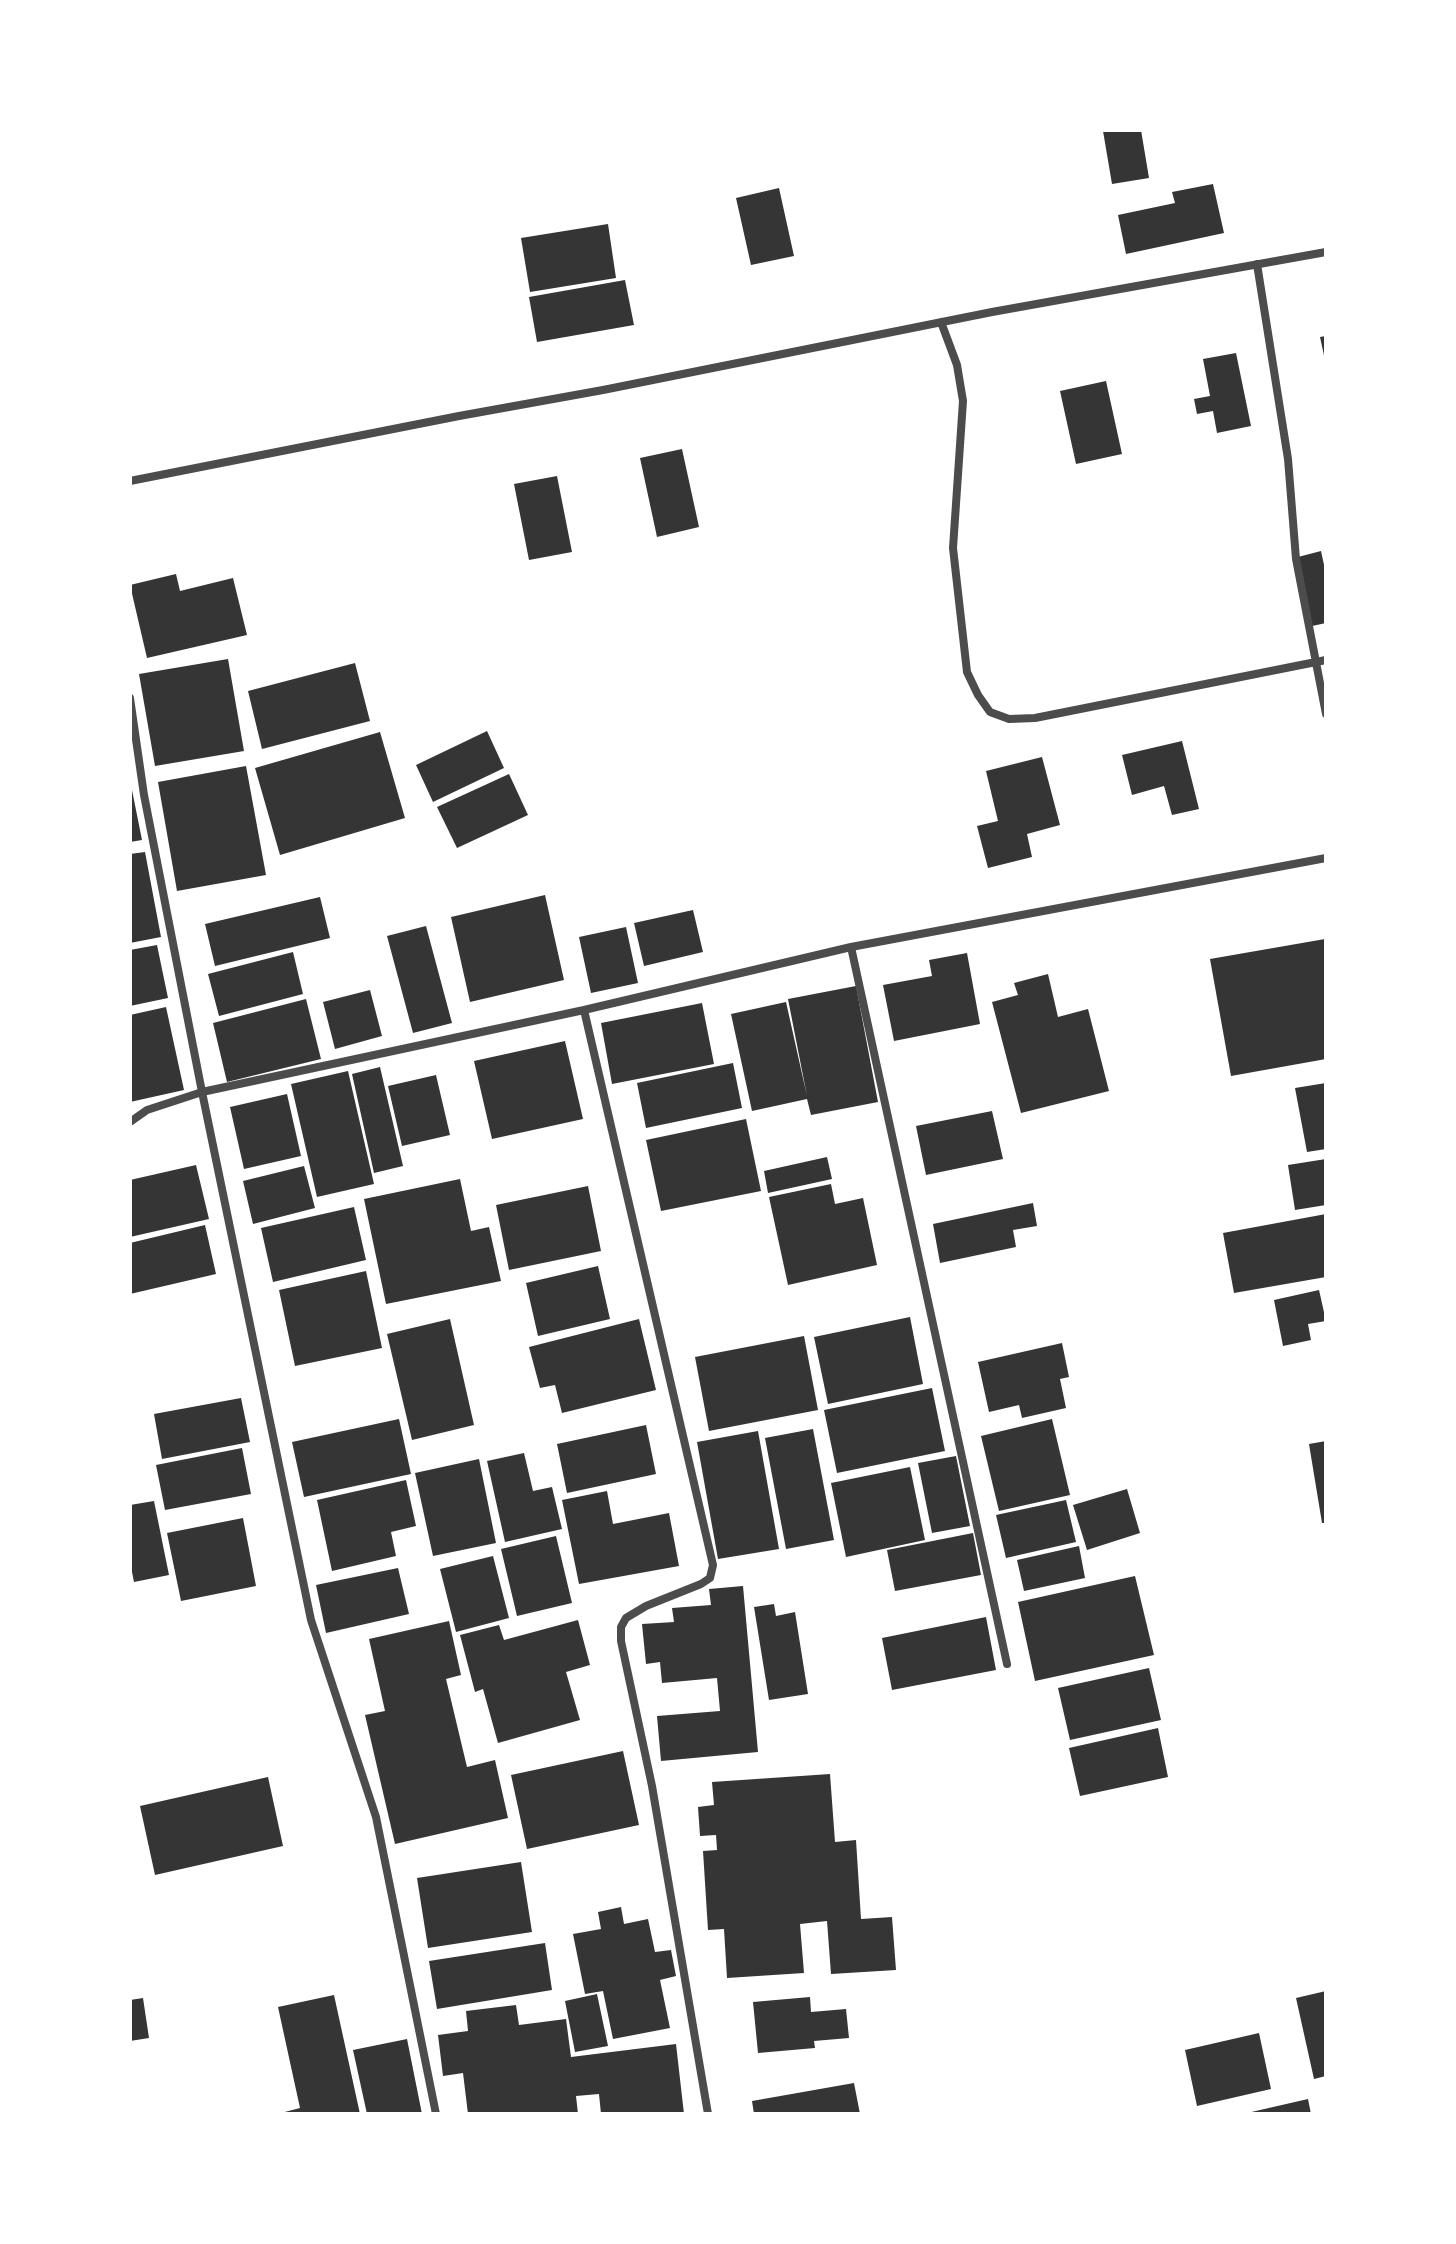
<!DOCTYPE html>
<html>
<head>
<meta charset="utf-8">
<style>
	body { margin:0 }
	#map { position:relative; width:1456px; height:2244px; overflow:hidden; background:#fff; font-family:Poppins,sans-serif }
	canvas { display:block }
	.frame { position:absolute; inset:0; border:132px solid #fff; pointer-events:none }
</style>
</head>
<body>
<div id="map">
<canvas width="1456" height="2244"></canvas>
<div class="frame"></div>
</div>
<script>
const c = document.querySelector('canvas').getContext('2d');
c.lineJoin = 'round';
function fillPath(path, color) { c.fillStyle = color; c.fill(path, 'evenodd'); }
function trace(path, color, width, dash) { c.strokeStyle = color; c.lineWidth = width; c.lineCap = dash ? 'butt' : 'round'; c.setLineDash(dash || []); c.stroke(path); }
const building = new Path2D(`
	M 1110,130 L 1141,130 L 1149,178 L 1112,184 L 1103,131 Z
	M 1213,184 L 1224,233 L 1126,254 L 1118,215 L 1175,203 L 1172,192 Z
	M 779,188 L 794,256 L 751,265 L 736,198 Z
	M 608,224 L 616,278 L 530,292 L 521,238 Z
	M 625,280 L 634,325 L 537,342 L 529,297 Z
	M 1326,336 L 1326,360 L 1325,360 L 1320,337 Z
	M 1236,353 L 1251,426 L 1217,433 L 1213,411 L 1197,414 L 1194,399 L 1210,396 L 1203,359 Z
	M 1106,381 L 1122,454 L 1076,464 L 1060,391 Z
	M 682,449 L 699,527 L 657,537 L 640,458 Z
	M 557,476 L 572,552 L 529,560 L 514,484 Z
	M 1321,551 L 1326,574 L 1326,623 L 1312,626 L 1298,557 Z
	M 176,574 L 180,591 L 233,578 L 247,635 L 147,658 L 130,585 Z
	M 228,659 L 244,751 L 155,766 L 139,674 Z
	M 355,663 L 370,721 L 262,749 L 248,691 Z
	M 487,731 L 504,768 L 433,802 L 416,765 Z
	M 380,732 L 405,818 L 280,855 L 255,768 Z
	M 1182,741 L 1199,809 L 1172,815 L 1164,786 L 1132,795 L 1122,755 Z
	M 1042,757 L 1060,825 L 1027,834 L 1032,857 L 988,868 L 977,826 L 998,821 L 986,771 Z
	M 246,766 L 266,875 L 177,891 L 158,782 Z
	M 509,774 L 528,815 L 457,848 L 437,807 Z
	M 130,780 L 142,840 L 130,842 Z
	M 145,852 L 161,937 L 130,943 L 130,854 Z
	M 545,895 L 564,980 L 470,1002 L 451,917 Z
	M 320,897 L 330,938 L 215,966 L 205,924 Z
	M 693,910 L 703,952 L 644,966 L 634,923 Z
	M 426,926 L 452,1023 L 413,1033 L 387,936 Z
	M 626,927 L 638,983 L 591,993 L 579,937 Z
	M 1325,939 L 1326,1059 L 1231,1076 L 1210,959 Z
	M 157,945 L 168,998 L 130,1006 L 130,950 Z
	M 293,952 L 303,994 L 219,1016 L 208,974 Z
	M 967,953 L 980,1024 L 894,1041 L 883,985 L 932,976 L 929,960 Z
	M 1048,974 L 1058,1017 L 1088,1009 L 1109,1091 L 1021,1113 L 992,1002 L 1018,995 L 1014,983 Z
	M 856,986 L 878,1102 L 811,1115 L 807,1099 L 752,1111 L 731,1014 L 786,1002 L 807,1096 L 788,999 Z
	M 370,990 L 382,1036 L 335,1049 L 323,1002 Z
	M 306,999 L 321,1059 L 227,1082 L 213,1023 Z
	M 702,1003 L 714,1064 L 612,1084 L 601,1023 Z
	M 166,1007 L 184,1090 L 130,1102 L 130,1015 Z
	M 565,1041 L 583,1119 L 492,1139 L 474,1061 Z
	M 733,1063 L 742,1108 L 646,1128 L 637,1083 Z
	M 380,1067 L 403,1166 L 374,1173 L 352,1074 Z
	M 348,1071 L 374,1184 L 317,1197 L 291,1084 Z
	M 436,1075 L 450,1135 L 402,1146 L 388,1086 Z
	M 1326,1083 L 1326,1149 L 1307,1152 L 1295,1088 Z
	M 287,1094 L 301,1156 L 244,1169 L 230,1107 Z
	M 992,1111 L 1003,1159 L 926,1175 L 916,1126 Z
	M 746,1119 L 761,1191 L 661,1211 L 646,1140 Z
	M 827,1157 L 832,1179 L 768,1193 L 764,1171 Z
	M 1326,1159 L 1326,1205 L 1295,1210 L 1288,1165 Z
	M 196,1165 L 209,1219 L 130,1237 L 130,1180 Z
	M 304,1166 L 315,1208 L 253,1224 L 243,1181 Z
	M 460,1179 L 471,1231 L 489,1227 L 501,1281 L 386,1304 L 364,1199 Z
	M 831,1184 L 835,1204 L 863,1198 L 877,1265 L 788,1285 L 769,1197 Z
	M 588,1186 L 601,1251 L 509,1270 L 496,1205 Z
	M 1033,1203 L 1037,1226 L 1013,1230 L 1016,1247 L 940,1263 L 933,1224 Z
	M 354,1207 L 366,1260 L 273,1282 L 261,1228 Z
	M 1326,1214 L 1326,1277 L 1234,1293 L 1223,1233 Z
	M 205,1225 L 216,1274 L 130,1294 L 130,1243 Z
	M 598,1266 L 610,1319 L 538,1336 L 526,1283 Z
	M 366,1271 L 382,1348 L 295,1366 L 279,1290 Z
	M 1319,1290 L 1326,1321 L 1308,1324 L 1311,1340 L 1283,1346 L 1274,1300 Z
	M 910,1317 L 923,1384 L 828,1404 L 814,1337 Z
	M 450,1319 L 474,1425 L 412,1440 L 387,1334 Z
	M 639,1319 L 656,1390 L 562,1413 L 555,1385 L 540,1388 L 529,1347 Z
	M 804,1336 L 818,1410 L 709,1431 L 695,1357 Z
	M 1062,1343 L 1069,1377 L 1060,1379 L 1066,1408 L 1022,1418 L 1019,1405 L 989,1412 L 978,1362 Z
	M 932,1388 L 945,1451 L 837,1473 L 824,1410 Z
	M 241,1398 L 250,1442 L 162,1459 L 154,1414 Z
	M 399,1419 L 411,1474 L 304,1497 L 292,1442 Z
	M 1052,1419 L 1070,1495 L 999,1511 L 981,1436 Z
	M 646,1425 L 656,1474 L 567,1493 L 557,1444 Z
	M 813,1429 L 834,1540 L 786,1549 L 765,1438 Z
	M 758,1431 L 779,1549 L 718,1559 L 697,1442 Z
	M 1326,1441 L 1326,1523 L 1322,1523 L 1309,1444 Z
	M 242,1448 L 251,1494 L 165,1510 L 156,1465 Z
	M 524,1453 L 533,1491 L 552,1487 L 562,1529 L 505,1542 L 487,1461 Z
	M 956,1456 L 970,1526 L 932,1533 L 918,1463 Z
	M 479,1459 L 496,1543 L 433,1556 L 415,1473 Z
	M 910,1467 L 925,1540 L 846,1557 L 831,1483 Z
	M 406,1480 L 416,1526 L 391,1532 L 396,1556 L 332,1571 L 317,1500 Z
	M 1127,1489 L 1140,1533 L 1087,1550 L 1073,1505 Z
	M 607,1491 L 613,1524 L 669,1513 L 679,1566 L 579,1584 L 562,1500 Z
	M 1066,1500 L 1076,1542 L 1006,1558 L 996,1515 Z
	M 154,1501 L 169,1575 L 134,1582 L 130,1562 L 130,1505 Z
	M 243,1518 L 256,1586 L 181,1601 L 167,1533 Z
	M 973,1533 L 981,1575 L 895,1591 L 887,1550 Z
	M 556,1536 L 572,1603 L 517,1616 L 501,1549 Z
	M 1079,1546 L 1085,1578 L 1024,1591 L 1017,1560 Z
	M 493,1556 L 509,1618 L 456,1632 L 440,1569 Z
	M 398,1568 L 409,1614 L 326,1633 L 316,1585 Z
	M 1135,1576 L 1154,1655 L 1035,1681 L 1018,1602 Z
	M 743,1586 L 758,1752 L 661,1761 L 657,1716 L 720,1711 L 717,1678 L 662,1683 L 660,1662 L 646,1664 L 642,1624 L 674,1622 L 672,1608 L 711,1605 L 709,1589 Z
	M 774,1604 L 776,1616 L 795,1612 L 808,1694 L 769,1700 L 754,1607 Z
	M 986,1617 L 996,1670 L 892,1690 L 882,1638 Z
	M 578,1620 L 590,1665 L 566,1672 L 580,1720 L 498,1743 L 483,1689 L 475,1692 L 460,1635 L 499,1625 L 504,1640 Z
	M 449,1621 L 461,1675 L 446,1679 L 467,1767 L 495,1760 L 508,1818 L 395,1844 L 365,1715 L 385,1711 L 369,1639 Z
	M 1149,1668 L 1161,1720 L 1070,1740 L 1058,1688 Z
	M 1158,1728 L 1168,1777 L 1080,1796 L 1069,1748 Z
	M 623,1751 L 639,1825 L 527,1849 L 511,1775 Z
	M 830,1774 L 835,1842 L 856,1840 L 861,1919 L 892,1917 L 896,1970 L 831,1974 L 827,1921 L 800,1924 L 804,1973 L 727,1978 L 724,1929 L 708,1930 L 703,1851 L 717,1850 L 716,1835 L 700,1836 L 698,1807 L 714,1805 L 712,1782 Z
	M 268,1777 L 283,1846 L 155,1875 L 140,1806 Z
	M 521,1862 L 532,1932 L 428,1948 L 417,1878 Z
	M 621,1907 L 624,1924 L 648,1919 L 655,1952 L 671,1950 L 676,1976 L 660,1980 L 670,2028 L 613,2039 L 603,1991 L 585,1994 L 573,1934 L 601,1929 L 598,1912 Z
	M 545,1943 L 552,1990 L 437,2009 L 429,1961 Z
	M 1326,1991 L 1326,2076 L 1314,2079 L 1296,1998 Z
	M 597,1994 L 608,2046 L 575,2052 L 565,2001 Z
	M 334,1995 L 360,2114 L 277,2114 L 300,2108 L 278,2007 Z
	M 810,1997 L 811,2012 L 846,2009 L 849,2038 L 814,2041 L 815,2048 L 758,2053 L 753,2002 Z
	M 143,1998 L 149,2038 L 130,2041 L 130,2000 Z
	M 516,2005 L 519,2025 L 566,2019 L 571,2057 L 676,2044 L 684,2114 L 601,2114 L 599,2094 L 576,2096 L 578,2114 L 468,2114 L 463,2073 L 443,2076 L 438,2035 L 468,2031 L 466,2011 Z
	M 1259,2033 L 1271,2089 L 1197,2106 L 1185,2050 Z
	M 407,2039 L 422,2114 L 367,2114 L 353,2050 Z
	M 854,2083 L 860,2114 L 754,2114 L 752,2101 Z
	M 1308,2099 L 1311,2114 L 1247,2114 L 1247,2113 Z`);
const minor = new Path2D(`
	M 1257,264 L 1288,459 L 1296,559 L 1326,714
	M 941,322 L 957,365 L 963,401 L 953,548 L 967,672 L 978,695 L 990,712 L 1009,719 L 1035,718 L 1326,660
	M 130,481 L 459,416 L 603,390 L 992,312 L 1326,252
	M 130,698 L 144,795 L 202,1092 L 311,1620 L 376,1817 L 436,2114
	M 851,947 L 1007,1664
	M 584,1010 L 713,1565 L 710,1578 L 701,1584 L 646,1606 L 626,1618 L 621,1627 L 621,1641 L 652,1786 L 708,2114
	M 130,1122 L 147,1110 L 202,1092 L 584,1010 L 851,947 L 1326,858`);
fillPath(building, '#353535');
trace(minor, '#4c4c4c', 8);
</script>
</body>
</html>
